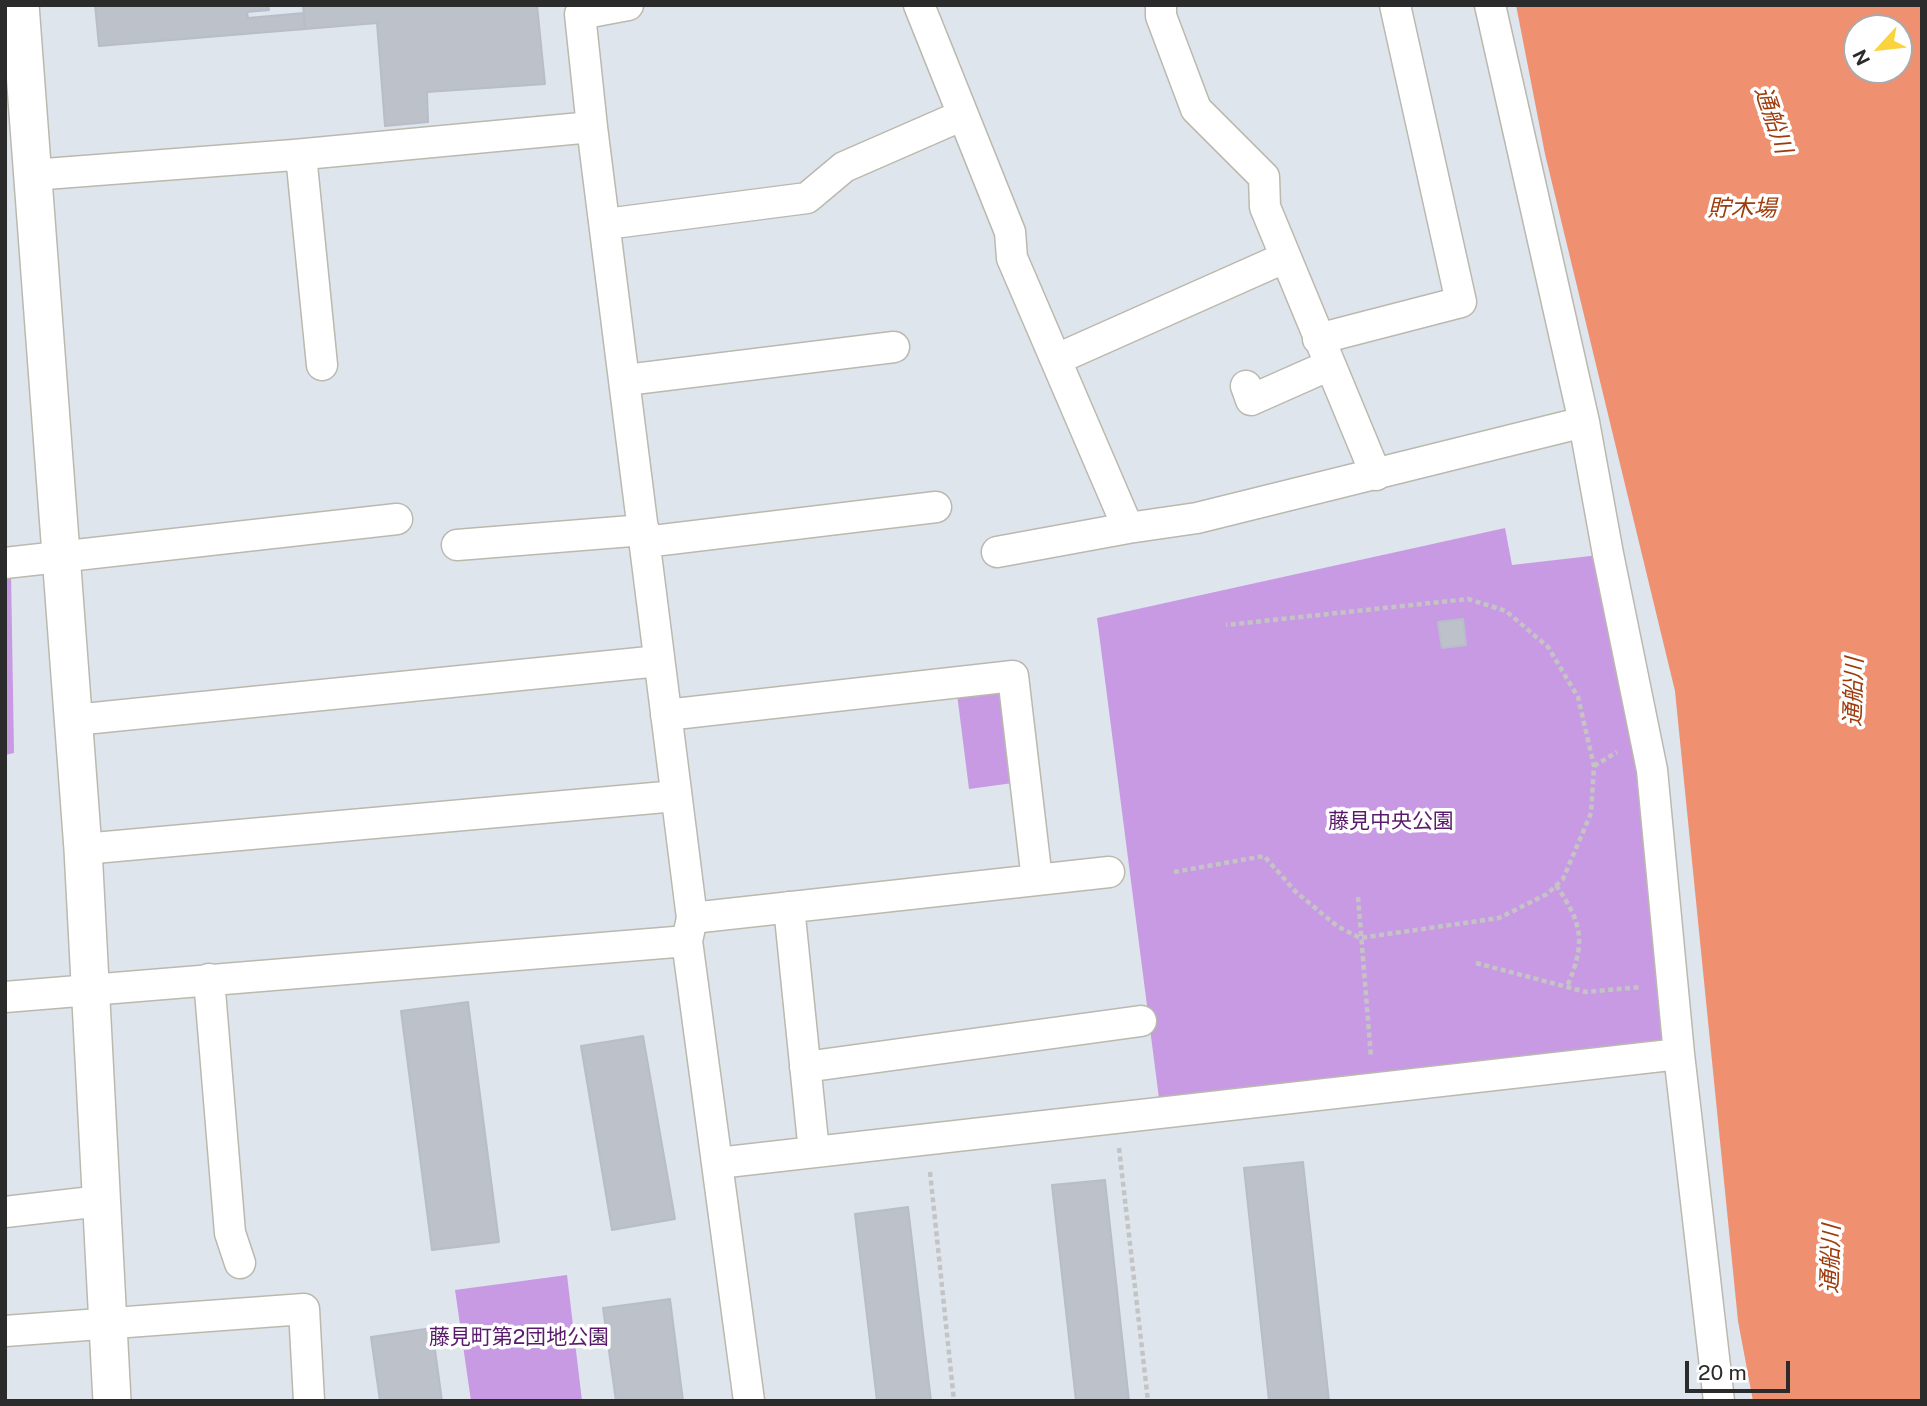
<!DOCTYPE html>
<html>
<head>
<meta charset="utf-8">
<style>
	body { margin:0 }
	#map { position:relative; width:1927px; height:1406px; overflow:hidden; background:#dee5ed; font-family:"Public Sans",sans-serif }
	canvas { display:block }
	.frame { position:absolute; inset:0; border:7px solid #2b2b2b; pointer-events:none }
	.north { position:absolute; left:1843px; top:14px; width:70px; height:70px; box-sizing:border-box; background:#fff; border:2px solid #aaa; border-radius:50%; rotate:243deg; font-size:19px; font-weight:700; line-height:28px; text-align:center; color:#2b2b2b }
	.north::after { content:''; display:block; margin:auto; width:24px; height:32px; background:#fbd43d; clip-path:polygon(50% 0,100% 100%,50% 72%,0 100%) }
	.scale { position:absolute; left:1685px; top:1361px; width:105px; height:32px; box-sizing:border-box; border:4px solid #2b2b2b; border-top:0; padding-left:9px; font-size:21px; line-height:24px; white-space:nowrap; color:#2b2b2b; -webkit-text-stroke:5px #fff; paint-order:stroke }
</style>
</head>
<body>
<div id="map">
<canvas width="1927" height="1406"></canvas>
<div class="frame"></div>
<div class="north">N</div>
<div class="scale">20 m</div>
</div>
<script>
const c = document.querySelector('canvas').getContext('2d');
c.lineJoin = 'round';
function fillPath(path, color) { c.fillStyle = color; c.fill(path, 'evenodd'); }
function trace(path, color, width, dash) { c.strokeStyle = color; c.lineWidth = width; c.lineCap = dash ? 'butt' : 'round'; c.setLineDash(dash || []); c.stroke(path); }
function write(font, color, halo, rows, align = 'center') {
  c.font = font + ' "Public Sans","Noto Sans JP",sans-serif'; c.lineWidth = 7; c.setLineDash([]); c.textBaseline = 'middle'; c.strokeStyle = halo; c.fillStyle = color; for (const [text, x, y, turn = 0] of rows) {
    c.save(); c.translate(x, y); c.rotate((+turn || 0) * Math.PI / 180); c.textAlign = isNaN(turn) ? turn : align; if (halo) c.strokeText(text, 0, 0); c.fillText(text, 0, 0); c.restore();
  }
}
const green = new Path2D(`
	M 1505,528 L 1512,565 L 1608,554 L 1679,1054 L 1161,1114 L 1097,618 Z
	M 5,571 L 11,571 L 14,753 L 5,755 Z
	M 1001,689 L 1013,783 L 969,789 L 957,694 Z
	M 567,1275 L 582,1401 L 471,1401 L 455,1290 Z`);
const water = new Path2D(`
	M 1516,5 L 1922,5 L 1922,1401 L 1753,1401 L 1738,1321 L 1675,691 L 1545,154 ZM 1857,28 L 1899,28 L 1899,70 L 1857,70 Z`);
const building = new Path2D(`
	M 95,5 L 268,5 L 269,10 L 247,12 L 248,18 L 304,13 L 305,29 L 99,46 Z
	M 303,5 L 537,5 L 545,84 L 427,92 L 428,122 L 385,126 L 377,23 L 305,29 Z
	M 1463,619 L 1466,645 L 1442,648 L 1438,622 Z
	M 468,1002 L 499,1242 L 432,1250 L 401,1011 Z
	M 643,1036 L 675,1219 L 612,1230 L 581,1046 Z
	M 1303,1162 L 1329,1401 L 1269,1401 L 1244,1168 Z
	M 1105,1180 L 1129,1401 L 1076,1401 L 1052,1185 Z
	M 908,1207 L 931,1401 L 877,1401 L 855,1214 Z
	M 670,1299 L 683,1401 L 616,1401 L 603,1308 Z
	M 432,1328 L 442,1401 L 380,1401 L 371,1337 Z`);
const path = new Path2D(`
	M 1594,766 L 1617,752
	M 1174,872 L 1264,856 L 1296,892 L 1337,926 L 1360,938 L 1499,918 L 1547,894 L 1563,879 L 1591,813 L 1594,766 L 1578,697 L 1548,647 L 1506,611 L 1468,599 L 1226,625
	M 1556,885 C 1583,925 1586,942 1567,987
	M 1358,897 L 1371,1057
	M 1476,963 L 1586,992 L 1641,987
	M 1119,1148 L 1148,1401
	M 930,1172 L 954,1401`);
const minor = new Path2D(`
	M 628,5 L 580,14 L 592,127 L 692,918 L 687,941 L 749,1401
	M 919,5 L 1010,232 L 1012,258 L 1128,528 L 1197,518 L 1584,422
	M 1161,5 L 1161,16 L 1196,109 L 1264,177 L 1265,207 L 1376,475
	M 1490,5 L 1584,422 L 1608,554 L 1652,770 L 1679,1054 L 1719,1401
	M 301,155 L 322,365
	M 32,175 L 294,155 L 592,127
	M 606,224 L 807,198 L 844,167 L 963,115
	M 1318,339 L 1461,302 L 1395,5
	M 1057,359 L 1284,258
	M 626,380 L 894,347
	M 1246,386 L 1251,400 L 1330,365
	M 645,542 L 936,507
	M 457,545 L 644,530
	M 997,552 L 1128,528
	M 5,563 L 397,519
	M 666,715 L 1013,676 L 1037,880
	M 74,720 L 659,661
	M 83,849 L 676,796
	M 789,907 L 814,1152
	M 692,918 L 1109,872
	M 209,979 L 230,1233 L 240,1263
	M 5,997 L 687,941
	M 805,1067 L 1141,1021
	M 718,1163 L 1679,1054
	M 5,1212 L 101,1201
	M 5,1331 L 304,1309 L 309,1401`);
const tertiary = new Path2D(`
	M 20,5 L 83,849 L 112,1401`);
const parkNames = [
	["藤見中央公園",1391,822],
	["藤見町第2団地公園",519,1338]
];
const waterNames = [
	["通船川",1773,120,71],
	["貯木場",1742,209],
	["通船川",1854,692,-88],
	["通船川",1831,1259,-88]
];
fillPath(green, '#c99ae4');
fillPath(water, '#ef9071');
fillPath(building, '#bdc1c9');
trace(building, '#b7bec9', 2);
trace(minor, '#bbb9ae', 33);
trace(tertiary, '#bbb9ae', 40);
trace(path, '#c4c4c4', 4.5, [5, 3.5]);
trace(minor, '#fff', 30);
trace(tertiary, '#fff', 37);
write('21px', '#581a6a', '#fff', parkNames);
write('italic 23px', '#9e3c0d', '#fff', waterNames);
</script>
</body>
</html>
